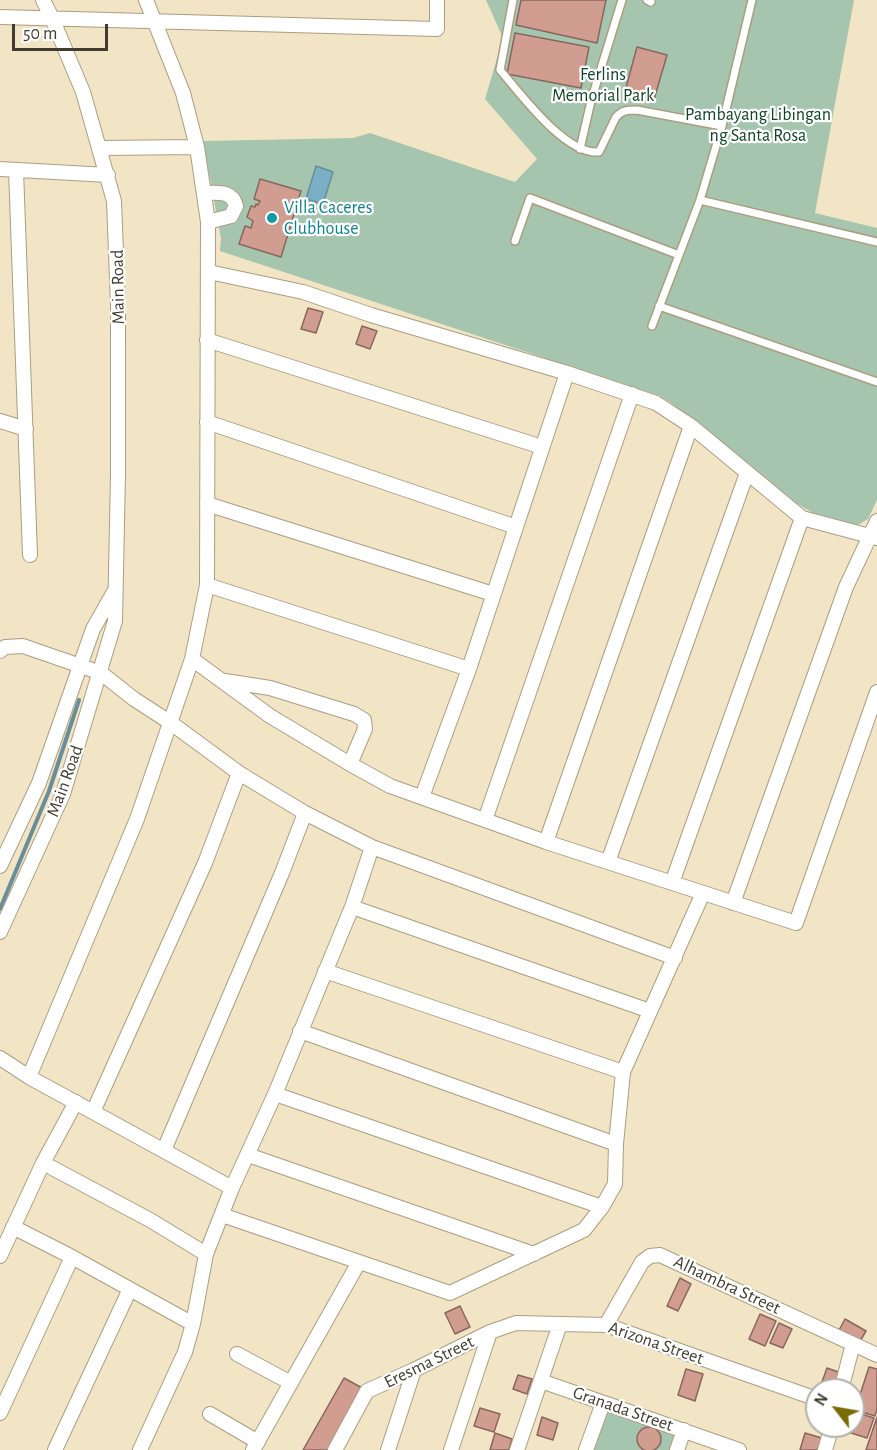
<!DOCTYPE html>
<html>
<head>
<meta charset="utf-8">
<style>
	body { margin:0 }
	#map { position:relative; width:877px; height:1450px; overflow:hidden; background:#f2e5c5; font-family:"Alegreya Sans",sans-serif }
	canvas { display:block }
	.north { position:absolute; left:805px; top:1378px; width:60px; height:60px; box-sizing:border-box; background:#fff; border:2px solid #b3b1ac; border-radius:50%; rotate:301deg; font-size:16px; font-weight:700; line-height:24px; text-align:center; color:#413c2f }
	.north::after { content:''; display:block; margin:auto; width:21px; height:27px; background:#7a6b04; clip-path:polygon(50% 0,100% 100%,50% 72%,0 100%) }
	.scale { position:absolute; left:12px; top:24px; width:96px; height:27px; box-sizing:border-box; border:3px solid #413c2f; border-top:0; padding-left:8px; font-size:18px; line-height:21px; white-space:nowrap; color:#413c2f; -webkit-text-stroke:4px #fff; paint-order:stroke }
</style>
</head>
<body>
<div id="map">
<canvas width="877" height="1450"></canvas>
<div class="north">N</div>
<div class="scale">50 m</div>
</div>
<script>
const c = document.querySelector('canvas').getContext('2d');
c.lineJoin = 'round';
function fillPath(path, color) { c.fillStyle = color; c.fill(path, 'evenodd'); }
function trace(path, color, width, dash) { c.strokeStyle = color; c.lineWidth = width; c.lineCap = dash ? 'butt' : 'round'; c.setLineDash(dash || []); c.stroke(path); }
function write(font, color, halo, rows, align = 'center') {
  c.font = font + ' "Alegreya Sans",sans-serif'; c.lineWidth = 4.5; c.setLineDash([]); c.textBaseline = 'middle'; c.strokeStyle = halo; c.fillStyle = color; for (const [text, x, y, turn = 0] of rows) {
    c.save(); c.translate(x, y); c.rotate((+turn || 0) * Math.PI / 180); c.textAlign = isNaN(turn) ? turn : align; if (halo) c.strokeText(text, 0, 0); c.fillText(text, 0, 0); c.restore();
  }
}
const green = new Path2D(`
	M 486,0 L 854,0 L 815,213 L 877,228 L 877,500 L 868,519 L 858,525 L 813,513 L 796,503 L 670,402 L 660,396 L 220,251 L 221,238 L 203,141 L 353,138 L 370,133 L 515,182 L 537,159 L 485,99 L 503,38 Z
	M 605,1409 L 675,1432 L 669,1450 L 591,1450 Z`);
const water = new Path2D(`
	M 316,166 L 333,172 L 323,204 L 306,199 Z`);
const stream = new Path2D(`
	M 0,909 L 49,791 L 79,700`);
const building = new Path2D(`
	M 521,0 L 606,0 L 597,43 L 516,25 Z
	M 515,33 L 589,47 L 581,88 L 507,74 Z
	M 637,47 L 667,55 L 653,103 L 624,95 Z
	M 260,179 L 301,191 L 281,257 L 239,244 L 245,226 L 251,228 L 253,221 L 247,217 L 251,206 L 255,207 L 256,204 L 258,205 L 260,201 L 254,199 Z
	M 308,308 L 323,312 L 316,333 L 301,329 Z
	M 362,326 L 377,331 L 370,349 L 356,344 Z
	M 680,1278 L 691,1284 L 678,1311 L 667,1306 Z
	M 460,1306 L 470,1327 L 455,1334 L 445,1313 Z
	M 760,1314 L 776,1321 L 765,1346 L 749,1339 Z
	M 845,1319 L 866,1331 L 859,1343 L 838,1332 Z
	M 779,1323 L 792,1329 L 783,1348 L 770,1343 Z
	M 869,1367 L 877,1369 L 877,1409 L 875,1416 L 855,1410 Z
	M 827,1368 L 844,1374 L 839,1390 L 819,1390 Z
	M 686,1369 L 703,1374 L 695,1401 L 678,1395 Z
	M 518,1375 L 532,1379 L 527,1394 L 513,1389 Z
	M 344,1378 L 364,1389 L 330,1450 L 303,1450 Z
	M 480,1408 L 500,1414 L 494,1432 L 474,1426 Z
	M 855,1412 L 874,1418 L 867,1438 L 848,1432 L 850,1426 L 853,1426 Z
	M 542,1417 L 558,1423 L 553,1440 L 537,1435 Z
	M 877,1417 L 877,1450 L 866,1450 Z
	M637 1439a12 12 0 1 1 24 0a12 12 0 1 1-24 0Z
	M 495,1433 L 512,1439 L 509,1450 L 490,1450 Z
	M 805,1433 L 825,1439 L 821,1450 L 800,1450 Z`);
const lane = new Path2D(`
	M 513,0 L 500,70 C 521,94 565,155 599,152 L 616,117 C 622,110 628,110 637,110 L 722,126
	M 647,0 L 651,2
	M 580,149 L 591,101 L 622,0
	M 700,200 L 877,242
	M 515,241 L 530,198 L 679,255
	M 659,306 L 877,382
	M 652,326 L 700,200 L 722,126 L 752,0`);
const street = new Path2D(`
	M 0,17 L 437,29 L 437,0
	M 100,148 L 197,147
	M 0,169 L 108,175
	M 16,170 L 30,555
	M 204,193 C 218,193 232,190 236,206 L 231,216 L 208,222
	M 209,272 L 303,292 L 371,315 L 567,373 L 656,403 L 691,426 L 802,518 L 877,538
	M 207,340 L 542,447
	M 0,421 L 26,429
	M 207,422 L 516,527
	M 207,504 L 493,594
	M 207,585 L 469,669
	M 0,651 L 5,647 L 23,646 L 101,673 L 134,699 L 171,723 L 239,773 L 305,813 L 372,847 L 675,958
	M 192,659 L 270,716 L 350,764 L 390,786 L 546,842 L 796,923 L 877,692
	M 225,681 L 270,688 L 354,714 L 364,720 L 365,729 L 350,764
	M 422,797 L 469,669 L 567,373
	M 485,820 L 632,394
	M 546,842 L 691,426
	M 608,862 L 747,473
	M 0,866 L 39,783 L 93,629 L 114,592
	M 672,883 L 802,518
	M 733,903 L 846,587 L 877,521
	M 352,907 L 650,1011
	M 0,932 L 63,794 L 115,621 L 118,474 L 118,305 L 114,201 L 83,92 L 52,18 L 43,0
	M 325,971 L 623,1072
	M 300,1031 L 616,1144
	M 0,1058 L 29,1077 L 232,1188
	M 29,1077 L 137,819 L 192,659 L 207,585 L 208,222 L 197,147 L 183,93 L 146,0
	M 275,1094 L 602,1207
	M 93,1112 L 205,863 L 239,773
	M 164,1150 L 282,873 L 305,813
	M 248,1155 L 534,1254
	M 43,1163 L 150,1220 L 206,1254
	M 222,1215 L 450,1293 L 584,1230 L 602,1207 L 615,1184 L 616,1144 L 623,1072 L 703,893
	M 13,1227 L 72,1257 L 193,1324
	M 0,1256 L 43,1163 L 76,1102
	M 606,1325 L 642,1262 L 650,1256 L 660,1255 L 877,1355
	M 237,1354 L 291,1383
	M 541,1381 L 739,1450
	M 841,1390 L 853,1344
	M 0,1413 L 72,1257
	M 210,1414 L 258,1442
	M 55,1450 L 130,1289
	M 140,1450 L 185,1352 L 193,1324 L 206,1254 L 232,1188 L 275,1094 L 352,907 L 372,847
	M 253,1450 L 359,1262
	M 335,1450 L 367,1391 L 414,1370 L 490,1332 L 516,1323 L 606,1325 L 817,1399
	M 388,1450 L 414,1370
	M 451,1450 L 490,1332
	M 517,1450 L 560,1324
	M 586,1450 L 603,1403
	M 677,1450 L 684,1430
	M 825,1450 L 832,1426`);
const markers = [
	[272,218,6,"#0f9aa8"]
];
const parkNames = [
	["Ferlins",603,75],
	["Memorial Park",603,96],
	["Pambayang Libingan",758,115],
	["ng Santa Rosa",758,136]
];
const cultureNames = [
	["Villa Caceres",284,208],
	["Clubhouse",284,229]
];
const streetNames = [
	["Main Road",118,287,-91],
	["Main Road",65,781,-70],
	["Alhambra Street",727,1285,25],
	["Arizona Street",656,1343,19],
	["Eresma Street",429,1362,-26],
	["Granada Street",623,1409,19]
];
fillPath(green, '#a6c5ae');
fillPath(water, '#7ab0c6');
trace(water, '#698d99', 1.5);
trace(stream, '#698d99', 4);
fillPath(building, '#d09d90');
trace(building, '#88675f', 1.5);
trace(lane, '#ab9e80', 10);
trace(street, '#ab9e80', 16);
trace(lane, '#fff', 7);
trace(street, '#fff', 14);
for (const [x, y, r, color] of markers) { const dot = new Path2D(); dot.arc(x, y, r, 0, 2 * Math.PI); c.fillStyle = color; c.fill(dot); trace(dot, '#fff', 2); }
write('18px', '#0f4426', '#fff', parkNames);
write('18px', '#0d838f', '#fff', cultureNames, 'left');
write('18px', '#413c2f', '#fff', streetNames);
</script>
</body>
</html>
